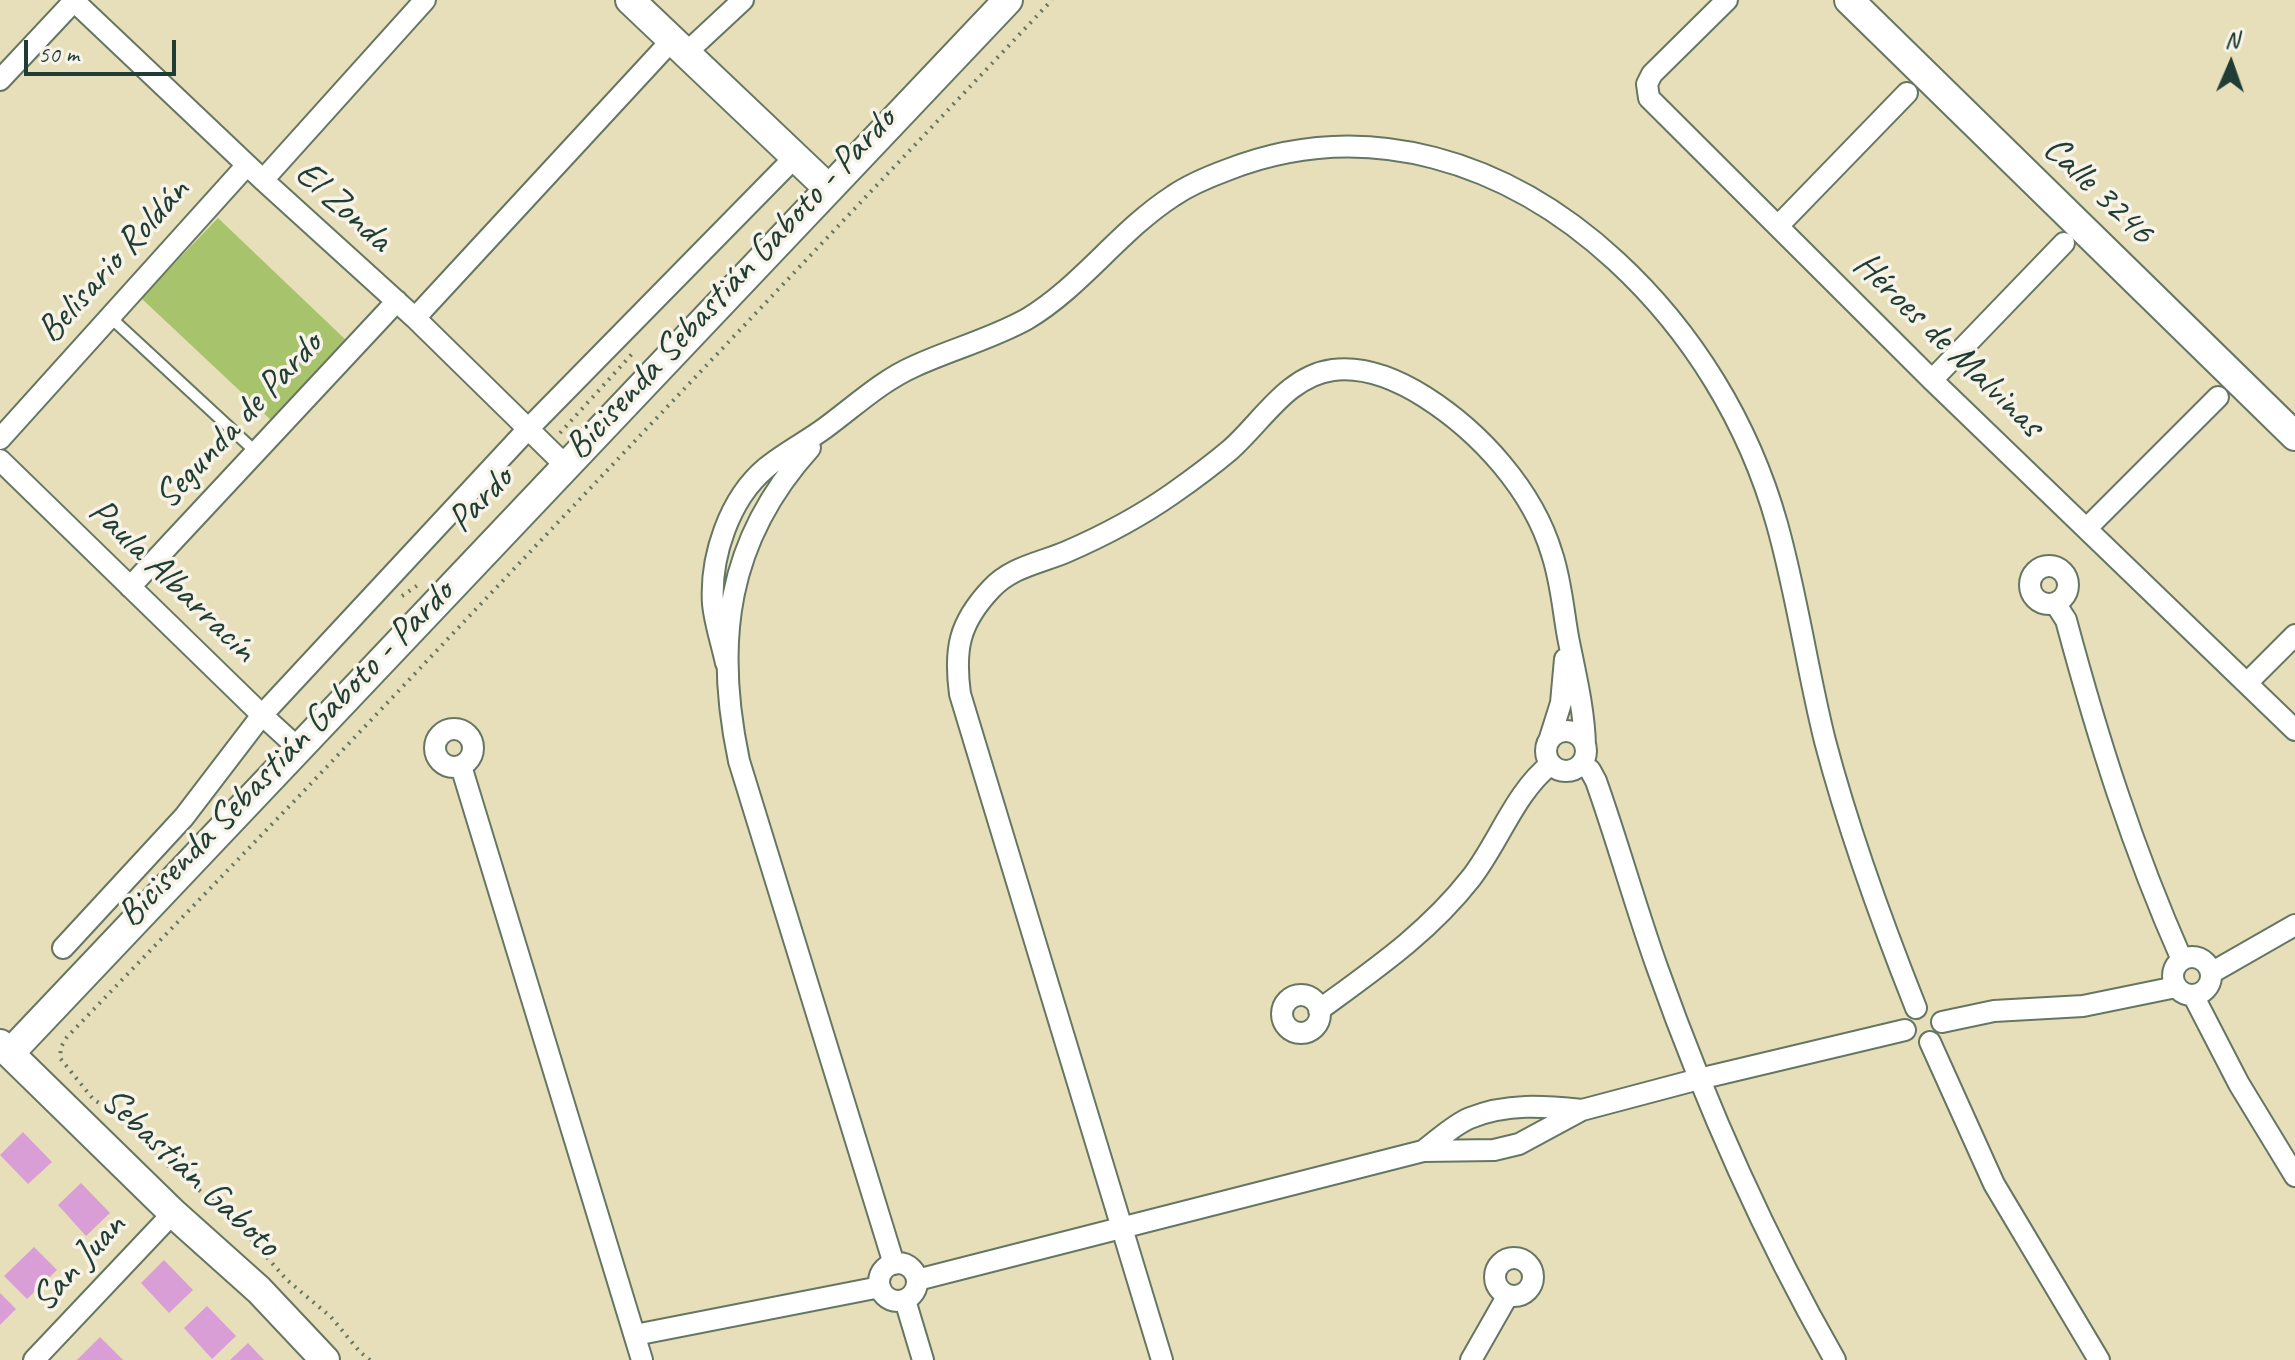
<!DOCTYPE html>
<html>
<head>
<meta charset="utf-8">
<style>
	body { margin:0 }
	#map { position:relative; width:2295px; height:1360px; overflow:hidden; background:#e7dfb9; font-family:Caveat,sans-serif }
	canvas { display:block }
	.north { position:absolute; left:2191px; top:24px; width:80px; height:80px; -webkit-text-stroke:6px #f7f3e8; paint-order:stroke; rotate:2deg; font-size:22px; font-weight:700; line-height:32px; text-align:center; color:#1f3d34 }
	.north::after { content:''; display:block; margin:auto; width:28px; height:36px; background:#1f3d34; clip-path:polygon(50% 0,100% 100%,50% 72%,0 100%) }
	.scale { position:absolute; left:24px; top:40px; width:152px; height:36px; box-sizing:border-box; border:4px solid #1f3d34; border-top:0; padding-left:10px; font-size:24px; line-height:28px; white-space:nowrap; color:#1f3d34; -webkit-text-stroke:6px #f7f3e8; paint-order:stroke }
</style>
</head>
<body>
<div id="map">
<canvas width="2295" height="1360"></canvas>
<div class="north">N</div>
<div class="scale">50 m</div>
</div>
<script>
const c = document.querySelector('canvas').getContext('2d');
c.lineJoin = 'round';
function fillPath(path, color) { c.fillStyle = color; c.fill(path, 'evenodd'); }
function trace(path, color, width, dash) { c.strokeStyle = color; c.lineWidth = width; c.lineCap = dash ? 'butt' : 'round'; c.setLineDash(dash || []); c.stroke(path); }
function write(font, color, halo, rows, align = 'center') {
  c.font = font + ' Caveat,sans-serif'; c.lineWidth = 7; c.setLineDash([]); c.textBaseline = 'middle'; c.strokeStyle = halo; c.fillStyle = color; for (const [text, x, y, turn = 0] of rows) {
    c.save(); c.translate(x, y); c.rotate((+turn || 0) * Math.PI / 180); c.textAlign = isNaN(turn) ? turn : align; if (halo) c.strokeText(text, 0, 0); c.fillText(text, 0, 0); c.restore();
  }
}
const green = new Path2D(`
	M 218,218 L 348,342 L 273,422 L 141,298 Z`);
const building = new Path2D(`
	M 23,1132 L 52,1162 L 28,1184 L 0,1155 Z
	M 81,1183 L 110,1213 L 86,1236 L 58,1205 Z
	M 34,1247 L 57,1270 L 27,1299 L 4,1276 Z
	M 164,1260 L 193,1290 L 169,1313 L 141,1283 Z
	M 0,1293 L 16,1309 L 0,1325 Z
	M 207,1306 L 236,1336 L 212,1359 L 184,1328 Z
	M 100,1337 L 123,1360 L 77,1360 Z
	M 248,1343 L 264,1360 L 230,1360 Z`);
const path = new Path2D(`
	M 560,433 L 632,354
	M 402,596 L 418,585
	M 370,1360 L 360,1352 L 331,1317 L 287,1280 L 225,1210 L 169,1167 L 126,1121 L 93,1099 L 60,1058 L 61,1047 L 67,1037 L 303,792 L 1052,0`);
const lane = new Path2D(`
	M 110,317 L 256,452`);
const street = new Path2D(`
	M 73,0 L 263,180 L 415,318 L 566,466
	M 1727,0 L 1652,74 L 1647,84 L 1649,98 L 1932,380 L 2295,730
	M 686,53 L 743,0
	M 0,80 L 75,0
	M 263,180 L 425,0
	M 1778,226 L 1907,93
	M 415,318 L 672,40
	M 1932,380 L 2064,243
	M 0,439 L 247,165
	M 810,448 C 726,541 714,642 739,761 L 894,1264
	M 0,460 L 262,715 L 298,748
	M 2087,528 L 2218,397
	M2030 585a19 19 0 1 1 38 0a19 19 0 1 1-38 0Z
	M 130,587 L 397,301
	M 2055,603 L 2066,620 C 2098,739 2132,847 2182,960
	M 726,663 C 722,644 715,624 713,604 C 710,557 729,499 766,468 C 784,453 806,442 825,428 C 855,406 881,381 915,366 C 952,349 991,339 1027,319 C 1082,286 1119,231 1173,196 C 1189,185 1208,177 1227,170 C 1367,115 1509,162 1616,261 C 1693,332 1749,424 1777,524 C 1797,595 1807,669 1825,741 C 1849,832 1881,920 1916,1008
	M 2247,683 L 2295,635
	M435 748a19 19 0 1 1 38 0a19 19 0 1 1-38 0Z
	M1546 751a20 20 0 1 1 40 0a20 20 0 1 1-40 0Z
	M 1549,741 L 1561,703 L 1565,659
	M 1581,764 L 1590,770 L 1596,781 C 1618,843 1635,905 1657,967 C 1705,1102 1763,1234 1835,1360
	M 461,766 L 642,1360
	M 63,948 L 184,817 L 262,715 L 527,430 L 795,157
	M2173 976a19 19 0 1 1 38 0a19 19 0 1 1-38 0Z
	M 2211,973 L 2295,925
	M 2193,995 L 2239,1084 L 2295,1176
	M1282 1014a19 19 0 1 1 38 0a19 19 0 1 1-38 0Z
	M 1319,1010 C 1375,969 1428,933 1471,878 C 1499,842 1515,792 1551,764
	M 1942,1022 L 1994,1011 L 2083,1006 L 2176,987
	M 1930,1042 L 1994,1184 L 2099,1360
	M 1423,1151 C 1438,1140 1453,1125 1470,1118 C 1507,1103 1544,1106 1582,1110
	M1495 1277a19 19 0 1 1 38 0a19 19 0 1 1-38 0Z
	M879 1282a19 19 0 1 1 38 0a19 19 0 1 1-38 0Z
	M 917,1280 L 1423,1151 L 1494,1150 L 1519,1144 L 1582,1110 L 1699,1079 L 1905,1030
	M 905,1300 L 923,1360
	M 635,1335 L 880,1287
	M 34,1360 L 173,1213
	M 1162,1360 L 960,694 C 954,649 959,623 991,589 C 1011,567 1040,563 1066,552 C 1103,536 1139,517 1172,494 C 1192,480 1211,466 1230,450 C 1262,422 1287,376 1333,370 C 1365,366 1398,380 1425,397 C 1480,432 1533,490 1552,554 C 1561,581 1563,609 1568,637 C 1575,673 1584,708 1585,745
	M 1471,1360 L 1508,1295`);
const secondary = new Path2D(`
	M 630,0 L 829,189
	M 1849,0 L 2295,436
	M 0,1044 L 173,1213 L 259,1290 L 325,1360
	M 10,1053 L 1008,0`);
const streetNames = [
	["Calle 3246",2098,191,44],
	["El Zonda",343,207,42],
	["Belisario Roldán",114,261,-48],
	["Bicisenda Sebastián Gaboto - Pardo",731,284,-47],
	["Héroes de Malvinas",1948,345,44],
	["Segunda de Pardo",239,421,-47],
	["Pardo",481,500,-46],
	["Paula Albarracín",172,581,44],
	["Bicisenda Sebastián Gaboto - Pardo",286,754,-46],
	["Sebastián Gaboto",190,1173,43],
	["San Juan",79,1263,-47]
];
fillPath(green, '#a7c46c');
fillPath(building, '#da9ed6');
trace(lane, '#657663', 14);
trace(street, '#657663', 24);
trace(secondary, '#657663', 32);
trace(path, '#657663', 4, [2, 6]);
trace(lane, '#fff', 10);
trace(street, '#fff', 20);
trace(secondary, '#fff', 28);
write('38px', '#1f3d34', '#f7f3e8', streetNames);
</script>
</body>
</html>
